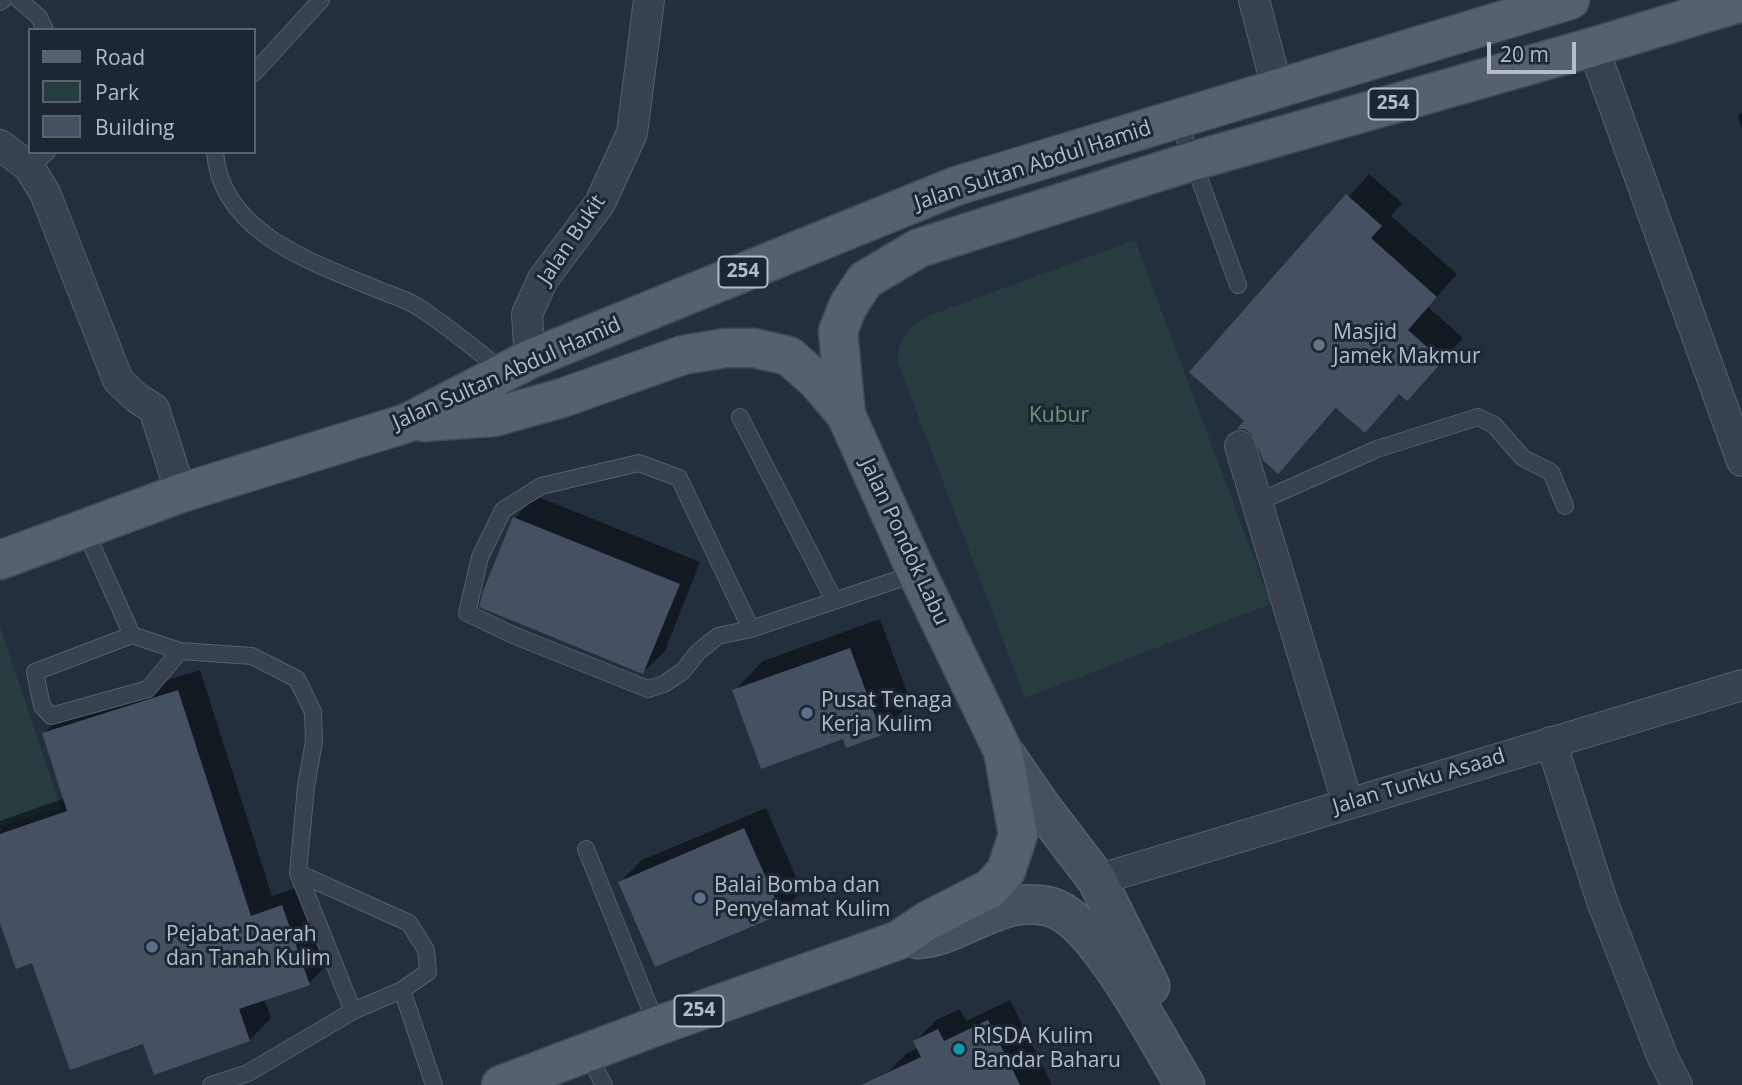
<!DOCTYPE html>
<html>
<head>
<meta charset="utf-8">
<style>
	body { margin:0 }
	#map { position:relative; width:1742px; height:1085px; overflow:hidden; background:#242f3e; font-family:"Open Sans",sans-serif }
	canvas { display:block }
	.legend { position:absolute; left:28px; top:28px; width:228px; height:126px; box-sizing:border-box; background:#1d2633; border:2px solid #59626f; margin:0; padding:9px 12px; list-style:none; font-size:21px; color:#b4bcc9 }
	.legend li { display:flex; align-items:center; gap:14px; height:35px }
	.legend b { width:35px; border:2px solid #59626f }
	.scale { position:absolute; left:1487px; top:42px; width:89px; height:32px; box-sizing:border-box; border:4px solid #b4bcc9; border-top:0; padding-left:9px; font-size:21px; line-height:24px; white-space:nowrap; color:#b4bcc9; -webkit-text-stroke:5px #1d2633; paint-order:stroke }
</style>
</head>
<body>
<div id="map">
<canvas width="1742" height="1085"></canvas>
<ul class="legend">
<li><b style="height:9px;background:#56606e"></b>Road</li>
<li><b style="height:19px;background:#263c3f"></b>Park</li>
<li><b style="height:19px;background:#455162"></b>Building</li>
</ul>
<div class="scale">20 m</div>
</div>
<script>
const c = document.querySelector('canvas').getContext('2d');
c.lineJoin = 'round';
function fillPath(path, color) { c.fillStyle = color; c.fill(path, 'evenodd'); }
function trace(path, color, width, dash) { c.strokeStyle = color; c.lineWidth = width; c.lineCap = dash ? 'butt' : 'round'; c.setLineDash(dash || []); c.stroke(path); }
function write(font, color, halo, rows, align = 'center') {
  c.font = font + ' "Open Sans",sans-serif'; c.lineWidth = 6; c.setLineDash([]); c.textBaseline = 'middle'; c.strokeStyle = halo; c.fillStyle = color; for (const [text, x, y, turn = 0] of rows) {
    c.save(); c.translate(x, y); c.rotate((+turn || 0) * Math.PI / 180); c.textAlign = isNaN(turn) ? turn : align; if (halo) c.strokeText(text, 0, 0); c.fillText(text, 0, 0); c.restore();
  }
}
const green = new Path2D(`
	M 1135,240 L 1271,604 L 1025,698 L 897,360 C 900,338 908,326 928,316 Z
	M 0,626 L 61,808 L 0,827 Z`);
const shadow = new Path2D(`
	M 1742,112 L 1742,129 L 1738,116 Z
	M 1369,174 L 1402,203 L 1391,216 L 1457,274 L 1428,307 L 1463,338 L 1407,399 L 1400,393 L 1365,430 L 1338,407 L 1299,450 L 1247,421 L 1192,372 Z
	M 536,496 L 700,562 L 665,651 L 643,672 L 514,518 Z
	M 880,619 L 911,703 L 881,733 L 844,737 L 734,691 L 763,661 Z
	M 200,670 L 272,896 L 303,885 L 330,962 L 309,983 L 264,999 L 271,1018 L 250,1040 L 144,1042 L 33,961 L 0,918 L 0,821 L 65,798 L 44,733 L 66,712 Z
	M 766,808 L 802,891 L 781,913 L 620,882 L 642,860 Z
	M 1010,1000 L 1052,1085 L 891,1085 L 885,1075 L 907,1053 L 918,1048 L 915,1042 L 936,1020 L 960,1009 L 966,1021 Z`);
const building = new Path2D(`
	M 1346,194 L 1382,226 L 1371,238 L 1437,297 L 1408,330 L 1443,361 L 1407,401 L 1399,394 L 1365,433 L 1336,408 L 1278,474 L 1263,460 L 1252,434 L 1245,429 L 1237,429 L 1244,421 L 1189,372 Z
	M 513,517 L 680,584 L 643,674 L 479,607 L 483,591 Z
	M 850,648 L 882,735 L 846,748 L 843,739 L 761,769 L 732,690 Z
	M 178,690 L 251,916 L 282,905 L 310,985 L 239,1009 L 250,1041 L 154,1075 L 143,1044 L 70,1070 L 32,963 L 16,969 L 0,923 L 0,834 L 67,811 L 42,733 Z
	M 744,828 L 782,914 L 655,967 L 618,882 Z
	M 988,1020 L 1020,1085 L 861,1085 L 921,1057 L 913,1041 L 938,1029 L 944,1041 Z`);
const lane = new Path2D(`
	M 19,0 L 39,17 L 45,30
	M 0,2 L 3,0
	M 254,73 L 321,0
	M 1178,120 L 1238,285
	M 215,152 C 221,234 315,263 379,290 C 391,295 406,299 418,307 C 448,326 476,350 504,372
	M 29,167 L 47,152
	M 740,417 L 834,600
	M 1256,503 L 1377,449 L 1478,417 L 1494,425 L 1523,458 L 1551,472 L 1565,506
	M 85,530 L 132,635 L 180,651 L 252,656 L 297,679 L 313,712 L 314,741 L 306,787 L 298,873 L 353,1011
	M 751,629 L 679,478 L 639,463 L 541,486 L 503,510 L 480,557 L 467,613 L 513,635 L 648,689 L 664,684 L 683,671 L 698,652 L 718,636 L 751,629 L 917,573
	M 132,635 L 35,672 L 42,706 L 51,716 L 148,689 L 180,651
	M 586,849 L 657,1026
	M 402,990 L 434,1085
	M 587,1053 L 604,1085
	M 211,1085 L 248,1073 L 353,1011 L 402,990 L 428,972 L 426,950 L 409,923 L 298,873`);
const street = new Path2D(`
	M 1254,0 L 1277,88
	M 1593,47 L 1742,461
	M 0,145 L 29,167 L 45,193 L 118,380 L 137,398 L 154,409 L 181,493
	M 530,359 L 527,314 L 543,279 L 600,203 L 632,133 L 649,0
	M 1240,446 L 1348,804
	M 1551,742 L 1602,901 L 1663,1058 L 1677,1085
	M 1097,880 L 1742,685`);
const secondary = new Path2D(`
	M 1003,751 L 1040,805 L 1097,880 L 1150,986
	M 918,939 C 949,938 985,910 1019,905 C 1032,904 1045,904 1056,909 C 1100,927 1159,1043 1185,1085`);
const primary = new Path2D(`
	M 846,415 L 838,331 L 848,306 L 865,280 L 919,248 L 1193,161 L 1593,47 L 1742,2
	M 423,422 L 494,417 L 562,398 L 683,355 L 725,348 L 754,348 L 789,356 L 817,381 L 846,415 L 917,573 L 1003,751 L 1018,835 L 1006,871 L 991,888 L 927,921 L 899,940 L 657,1026 L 501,1085
	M 0,560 L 181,493 L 407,423 L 530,359 L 956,186 L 1570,0`);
const markers = [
	[1319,345,7,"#6b7280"],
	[807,713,7,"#5c6f8a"],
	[700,898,7,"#5c6f8a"],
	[152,947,7,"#5c6f8a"],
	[959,1049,7,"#0f9aa8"]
];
const shields = [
	[1393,104,49],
	[743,272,49],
	[699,1011,49]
];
const shieldNames = [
	["254",1393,104],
	["254",743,272],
	["254",699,1011]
];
const streetNames = [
	["Jalan Sultan Abdul Hamid",1033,166,-18],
	["Jalan Bukit",572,240,-56],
	["Jalan Sultan Abdul Hamid",507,374,-24],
	["Jalan Pondok Labu",904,542,65],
	["Jalan Tunku Asaad",1419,782,-17]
];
const poiNames = [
	["Masjid",1333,333],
	["Jamek Makmur",1333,357],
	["Pusat Tenaga",821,701],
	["Kerja Kulim",821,725],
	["Balai Bomba dan",714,886],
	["Penyelamat Kulim",714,910],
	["Pejabat Daerah",166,935],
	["dan Tanah Kulim",166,959],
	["RISDA Kulim",973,1037],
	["Bandar Baharu",973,1061]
];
const parkNames = [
	["Kubur",1059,416]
];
fillPath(green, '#263c3f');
fillPath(shadow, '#0007');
fillPath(building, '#455162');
trace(lane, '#565f6c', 18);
trace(street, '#565f6c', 32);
trace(secondary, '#565f6c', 41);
trace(primary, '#414a57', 41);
trace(lane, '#38414e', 16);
trace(street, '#38414e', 30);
trace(secondary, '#465061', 38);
trace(primary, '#56606e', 38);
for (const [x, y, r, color] of markers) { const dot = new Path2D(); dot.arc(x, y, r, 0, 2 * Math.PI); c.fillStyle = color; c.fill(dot); trace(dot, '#1d2633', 2.5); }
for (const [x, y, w] of shields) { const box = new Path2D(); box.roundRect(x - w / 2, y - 15.5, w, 31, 5); c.fillStyle = '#1d2633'; c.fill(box); trace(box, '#b4bcc9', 2); }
write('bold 19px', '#b4bcc9', null, shieldNames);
write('21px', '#b4bcc9', '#1d2633', streetNames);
write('21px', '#b4bcc9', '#1d2633', poiNames, 'left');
write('21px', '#6b9a76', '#1d2633', parkNames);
</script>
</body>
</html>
